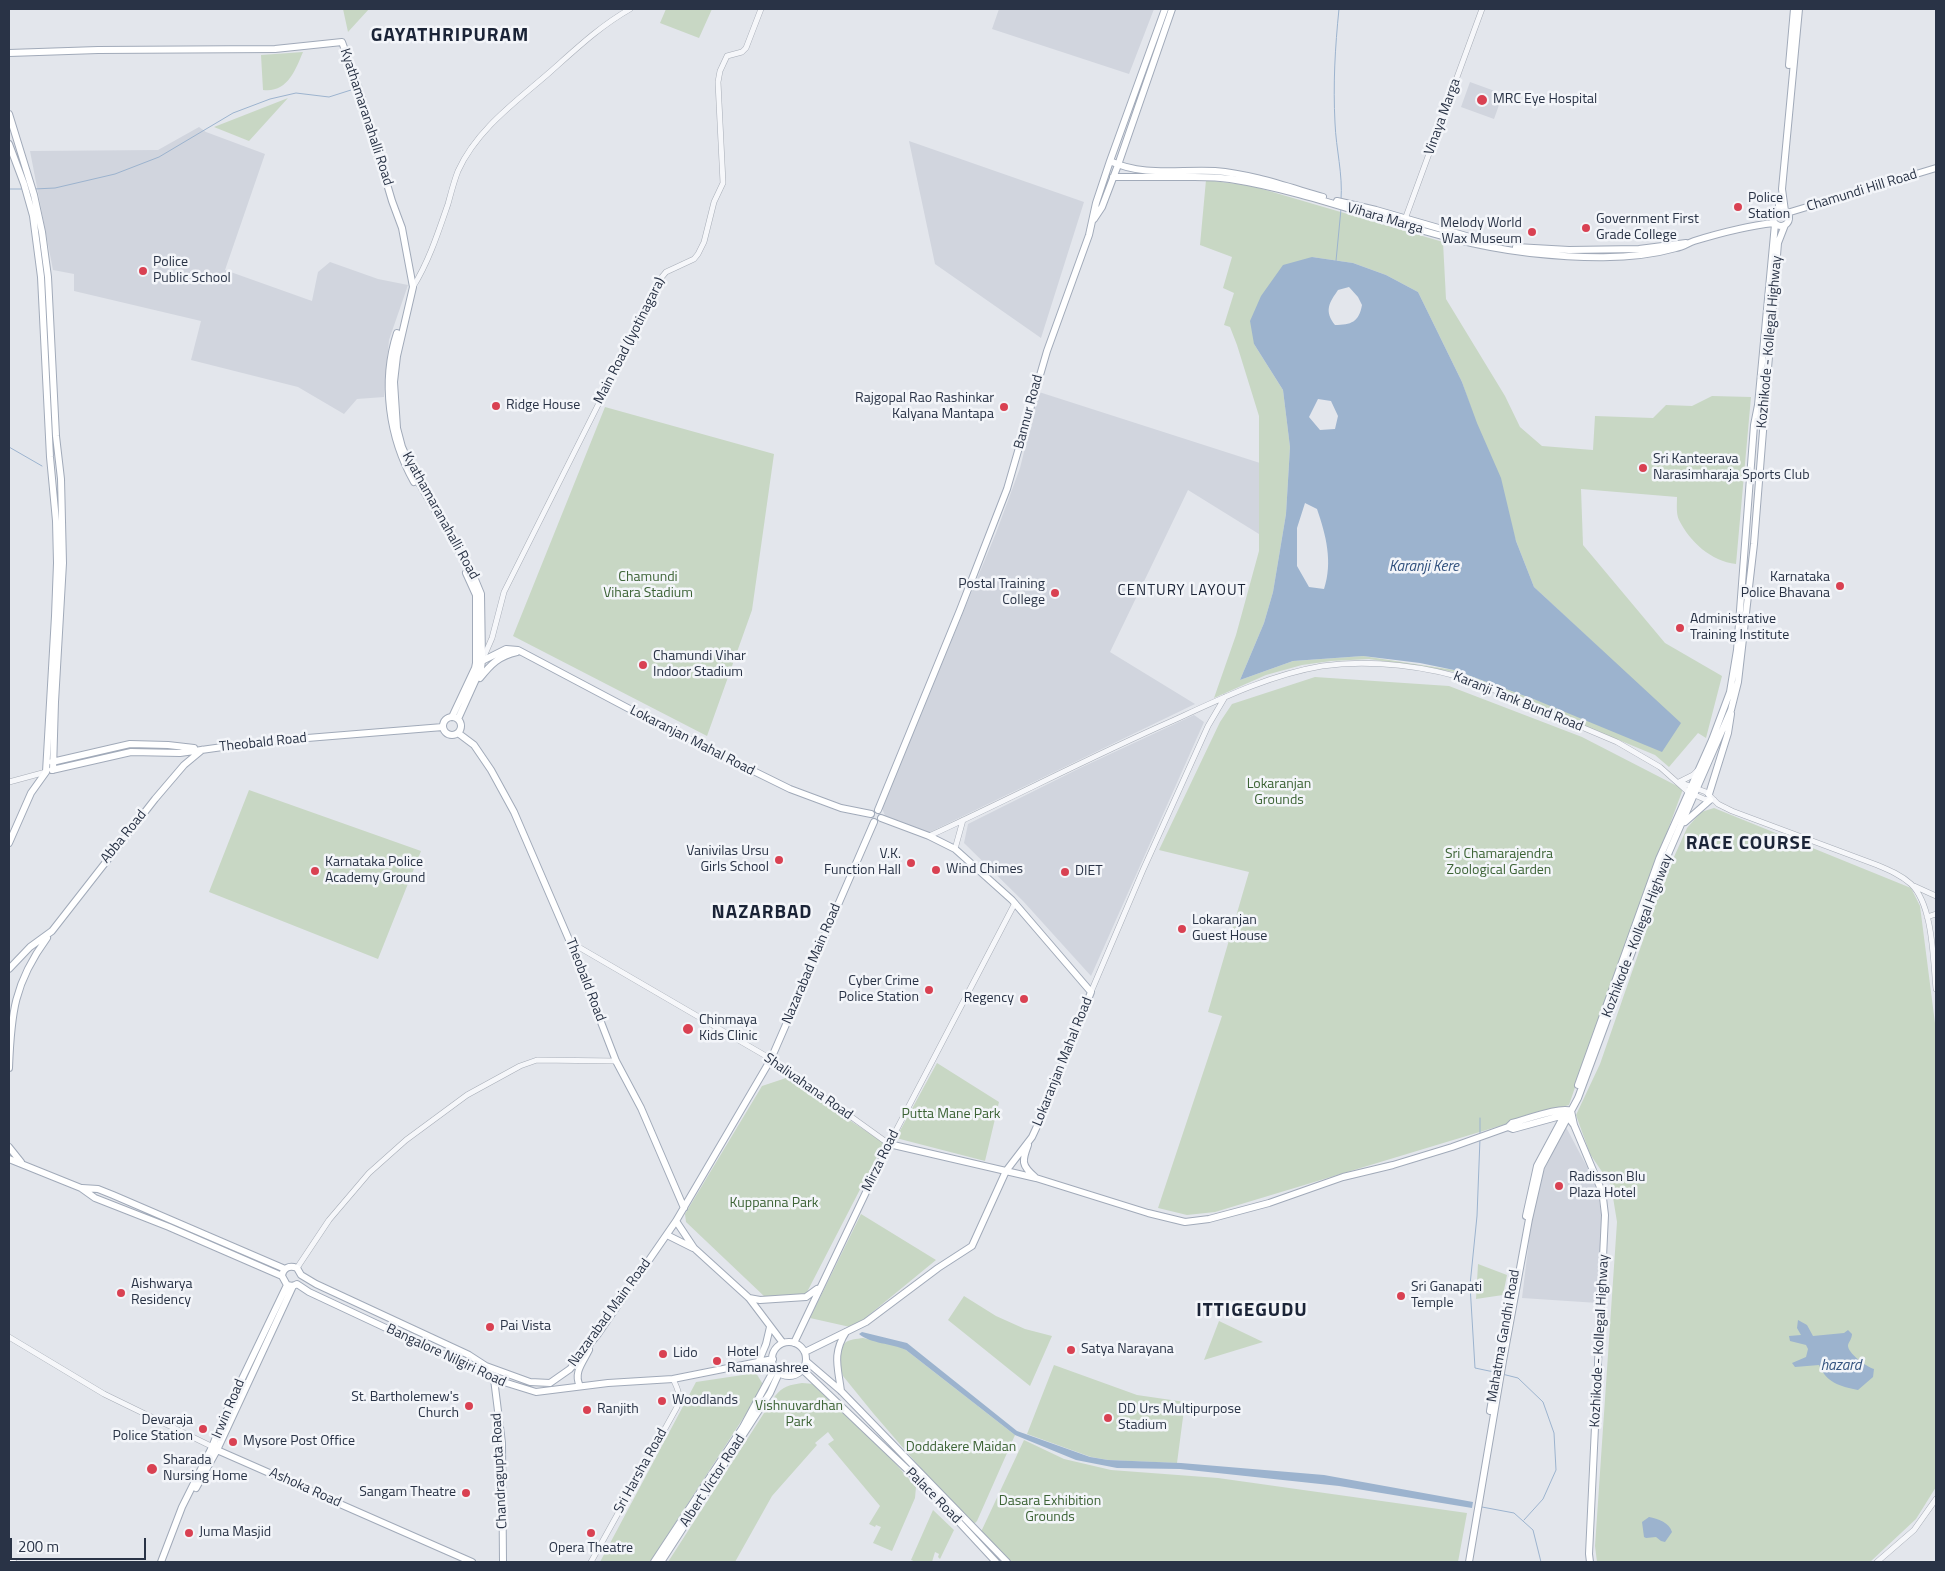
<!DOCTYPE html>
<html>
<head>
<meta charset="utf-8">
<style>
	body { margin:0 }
	#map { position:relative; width:1945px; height:1571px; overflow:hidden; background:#e3e6ec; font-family:"Titillium Web",sans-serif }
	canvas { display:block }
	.frame { position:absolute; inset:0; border:10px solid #293346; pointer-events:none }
	.scale { position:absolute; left:10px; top:1538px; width:136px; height:22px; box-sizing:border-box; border:2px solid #293346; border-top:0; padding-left:6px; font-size:15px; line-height:18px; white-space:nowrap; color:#293346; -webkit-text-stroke:4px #f3f5f9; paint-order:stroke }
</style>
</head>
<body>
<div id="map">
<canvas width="1945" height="1571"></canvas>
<div class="frame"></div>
<div class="scale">200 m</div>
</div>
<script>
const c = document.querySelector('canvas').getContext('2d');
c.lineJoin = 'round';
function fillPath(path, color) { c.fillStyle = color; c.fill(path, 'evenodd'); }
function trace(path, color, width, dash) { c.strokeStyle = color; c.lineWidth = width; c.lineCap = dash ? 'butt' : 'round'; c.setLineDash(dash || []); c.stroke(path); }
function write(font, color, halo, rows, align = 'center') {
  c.font = font + ' "Titillium Web",sans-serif'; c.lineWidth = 5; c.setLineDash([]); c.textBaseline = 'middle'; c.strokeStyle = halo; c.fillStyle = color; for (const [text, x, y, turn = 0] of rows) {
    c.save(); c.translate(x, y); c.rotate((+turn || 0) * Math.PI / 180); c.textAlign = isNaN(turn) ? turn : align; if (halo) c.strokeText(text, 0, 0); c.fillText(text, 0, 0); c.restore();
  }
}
const built = new Path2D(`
	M 999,9 L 1154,9 L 1129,74 L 992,29 Z
	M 1470,82 L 1503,94 L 1494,119 L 1461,107 Z
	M 199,127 L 206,132 L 265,154 L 225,270 L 312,301 L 318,272 L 330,262 L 378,279 L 408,285 L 389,340 L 384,397 L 357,399 L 344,414 L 298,387 L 191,360 L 201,321 L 74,291 L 74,274 L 53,270 L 30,151 L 158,150 Z
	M 909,141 L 1084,202 L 1041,338 L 935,264 Z
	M 1039,392 L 1260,463 L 1259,534 L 1188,490 L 1110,652 L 1195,704 L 928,833 L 885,816 L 882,808 L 996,533 L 1020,468 Z
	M 1194,715 L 1204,722 L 1091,976 L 1023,901 L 964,843 L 968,824 L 1080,768 Z
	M 1566,1127 L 1596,1184 L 1602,1218 L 1598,1303 L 1522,1298 L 1531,1224 L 1539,1180 Z`);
const green = new Path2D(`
	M 343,9 L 369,9 L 348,32 Z
	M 666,9 L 712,9 L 699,38 L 660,23 Z
	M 303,52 C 295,71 287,93 263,90 L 261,55 Z
	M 288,98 L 249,141 L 214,127 Z
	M 1206,180 L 1252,186 L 1443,242 L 1446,299 L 1505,396 L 1520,427 L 1542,446 L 1593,450 L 1595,416 L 1653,418 L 1666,405 L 1692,406 L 1712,396 L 1751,397 L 1736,564 C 1711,561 1690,542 1679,520 C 1676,514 1677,504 1677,497 L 1581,489 L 1583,545 L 1665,643 L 1722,676 L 1706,738 L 1698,733 L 1669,767 L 1655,755 L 1455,672 L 1369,659 L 1331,661 L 1302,665 L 1266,675 L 1214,698 L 1236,635 L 1259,551 L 1259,416 L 1237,345 L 1230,327 L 1224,325 L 1234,293 L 1223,288 L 1232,257 L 1200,245 ZM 1312,257 L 1353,263 L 1386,275 L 1418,292 L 1462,382 L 1516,541 L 1534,587 L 1600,649 L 1536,700 L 1454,670 L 1363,656 L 1293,661 L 1240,680 L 1264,623 L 1273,592 L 1286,514 L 1290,447 L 1283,390 L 1254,344 Z
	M 605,407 L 774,454 L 752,610 L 707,736 L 513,636 Z
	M 1315,677 L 1449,686 L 1582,737 L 1683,789 L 1606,997 L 1569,1105 L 1215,1212 L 1187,1215 L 1158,1208 L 1222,1016 L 1208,1012 L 1249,872 L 1159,850 L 1220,722 L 1232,704 Z
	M 249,790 L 421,851 L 378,959 L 209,892 Z
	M 1714,808 L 1911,888 L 1920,906 L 1936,1031 L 1936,1487 L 1916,1519 L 1870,1562 L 1597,1562 L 1595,1546 L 1617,1222 L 1611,1185 L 1590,1154 L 1576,1115 L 1600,1064 L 1665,877 L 1687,828 L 1701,812 Z
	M 937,1063 L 999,1102 L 985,1161 L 896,1138 Z
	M 786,1078 L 884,1143 L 806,1294 L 765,1297 L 686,1222 L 685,1214 L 762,1086 Z
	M 861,1214 L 936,1260 L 864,1319 L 850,1327 L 810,1318 Z
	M 1478,1264 L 1507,1275 L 1503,1295 L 1476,1299 Z
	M 964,1296 L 996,1316 L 1025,1329 L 1052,1336 L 1030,1386 L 948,1320 Z
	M 1219,1321 L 1263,1342 L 1204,1360 Z
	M 863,1338 L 897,1345 L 906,1350 L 1015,1435 L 977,1521 L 974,1524 L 969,1524 L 873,1413 L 843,1376 C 840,1368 838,1351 844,1344 C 848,1339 857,1339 863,1338 Z
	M 1054,1365 L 1137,1395 L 1185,1402 L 1177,1463 L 1108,1460 L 1091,1457 L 1027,1434 Z
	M 756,1373 L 764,1386 L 650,1562 L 600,1562 L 696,1382 Z
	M 802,1383 L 815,1384 L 843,1404 L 916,1487 L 915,1498 L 892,1551 L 873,1543 L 881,1527 L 876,1525 L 875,1527 L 869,1524 L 880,1506 L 828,1444 L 834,1440 L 828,1432 L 815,1443 L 817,1445 L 772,1496 L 735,1562 L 668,1562 L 775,1396 C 783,1386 790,1385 802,1383 Z
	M 1024,1440 L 1064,1459 L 1111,1470 L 1218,1478 L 1467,1513 L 1458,1562 L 1012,1562 L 980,1534 Z
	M 933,1510 L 954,1530 L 940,1559 L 938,1557 L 939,1554 L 935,1552 L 932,1562 L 916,1562 L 911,1560 Z`);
const water = new Path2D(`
	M 1312,257 L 1353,263 L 1386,275 L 1418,292 L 1462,382 L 1477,423 L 1501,478 L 1516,541 L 1534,587 L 1681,723 L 1662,752 L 1536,700 L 1454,670 L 1420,663 L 1363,656 L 1293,661 L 1240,680 L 1264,623 L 1273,592 L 1286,514 L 1290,447 L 1283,390 L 1254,344 L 1250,321 L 1261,296 L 1283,265 ZM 1349,287 L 1358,297 L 1362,305 C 1359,322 1351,325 1335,325 C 1324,311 1329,303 1338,290 ZM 1318,399 L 1331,401 L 1338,416 L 1335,429 L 1320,430 L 1309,417 ZM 1305,503 L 1317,509 C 1326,535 1333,562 1324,589 L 1309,587 L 1297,566 L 1297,528 Z
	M 1798,1320 L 1807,1325 L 1813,1336 L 1844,1333 L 1848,1330 L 1852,1334 C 1852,1338 1849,1342 1848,1345 C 1847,1353 1867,1367 1874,1369 L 1873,1377 L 1858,1390 C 1839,1386 1827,1383 1819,1365 L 1795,1367 L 1792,1363 L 1806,1357 L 1808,1349 L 1806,1345 L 1790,1341 L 1789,1336 L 1801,1335 L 1797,1328 Z
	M 862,1332 L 907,1343 L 1017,1431 L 1090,1457 L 1108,1460 L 1181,1463 L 1324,1475 L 1473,1502 L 1472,1508 L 1339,1486 L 1180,1469 L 1117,1468 L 1076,1460 L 1015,1435 L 906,1350 C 891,1343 871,1344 859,1334 Z
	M 1649,1517 C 1658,1519 1669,1522 1672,1532 L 1665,1542 L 1661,1541 L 1656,1537 L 1646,1538 L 1644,1537 L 1642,1522 Z`);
const stream = new Path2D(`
	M 1339,9 C 1335,48 1333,84 1335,123 C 1336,149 1343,174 1341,200
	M 9,189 L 23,189
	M 34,189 L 55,188 L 115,174 L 159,157 L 233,113 L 270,99 L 296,93 L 329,97 L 351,90
	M 1336,261 L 1341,209
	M 9,447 L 42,466
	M 1480,1135 L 1480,1118
	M 1480,1139 L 1477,1216 L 1470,1285 L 1475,1368 L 1494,1372
	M 1502,1374 L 1518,1378 L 1543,1402 L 1554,1433 L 1556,1470 L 1543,1499 L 1524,1520
	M 1482,1507 L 1514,1513 L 1533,1530 L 1541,1562`);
const minor = new Path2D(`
	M 1404,222 L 1482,9
	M 413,287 C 429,261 438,233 448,204 C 451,193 454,181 458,171 C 477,129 517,101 550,72 C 576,49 600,26 630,9
	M 482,661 L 492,638 L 504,592 L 597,407 L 656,284 L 666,272 L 694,259 L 698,254 L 704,242 L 714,202 L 723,183 L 718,82 L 720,71 L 727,56 L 742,52 L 746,48 L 761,9
	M 9,782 L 46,772
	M 1679,782 L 1706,792 L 1718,804 L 1732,811 L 1877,865 C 1889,870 1901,875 1911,884 C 1933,905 1933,959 1936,989
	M 1679,782 L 1693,775 L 1698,770
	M 929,836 C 1010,799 1090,757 1172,721 C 1220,699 1269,675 1322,666 C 1370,659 1429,666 1475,682 L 1617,742 L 1660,767 L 1688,792 L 1704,799 L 1714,800
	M 955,849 L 963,820
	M 1914,886 L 1936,896
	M 1927,917 L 1936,914
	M 570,942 L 771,1059 L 889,1144 L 1015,903
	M 1091,992 L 1143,870 L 1208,726 L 1225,697
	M 297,1268 L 329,1220 L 369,1173 L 406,1140 L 467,1095 L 520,1066 L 537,1060 L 616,1061
	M 9,1337 L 104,1394 L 215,1448
	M 9,1560 L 14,1562
	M 591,1562 L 677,1407 C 681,1396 678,1389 673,1379
	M 1877,1562 L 1914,1530 L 1936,1499`);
const major = new Path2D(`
	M 9,53 L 98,50 L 275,49 L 342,42 L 358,86 L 392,201 L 402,228 L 413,287 L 397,356 L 394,382 L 397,428 L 402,447 L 415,476 L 474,577 L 481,594 L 482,661 L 481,668 L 458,719
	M 1789,65 L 1794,9
	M 9,114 L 34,195 L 42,232 L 48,277 L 56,436 L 61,479 L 63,563 L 55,702 L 53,770
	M 9,144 L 24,184 L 33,216 L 41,277 L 50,457 L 56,521 L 57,563 L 55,616 L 46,772 L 31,793 L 9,843
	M 1110,161 C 1143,177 1180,169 1215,171 C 1252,174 1288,187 1323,197
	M 1113,177 C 1135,177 1156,177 1177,177 C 1195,177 1213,176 1230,179 C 1332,195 1427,242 1530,253 C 1577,258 1630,261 1676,248 C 1683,247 1688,243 1694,241 C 1720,233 1747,226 1774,223
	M 1337,201 L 1376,210 L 1487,242
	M1773 218a8 8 0 1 1 16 0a8 8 0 1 1-16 0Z
	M 1779,211 L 1779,197
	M 1785,211 L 1782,189 L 1799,9
	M 1787,213 L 1936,168
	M 1094,219 L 1102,207 L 1118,165 L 1172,9
	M 1516,247 L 1569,250 L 1639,249 L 1686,243
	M 397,333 C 381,382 389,438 414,482
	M 480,662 L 506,649 L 518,650 L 656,723 L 790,789 L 841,808 L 871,814
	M 480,678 C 491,664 499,656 517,652
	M443 726a9 9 0 1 1 18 0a9 9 0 1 1-18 0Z
	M 452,717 L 475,668 L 476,663 L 476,595 L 466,573
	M 458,733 L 474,745 L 491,770 L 514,812 L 570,942 L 616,1061 L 641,1108 L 684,1208
	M 52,762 L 130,744 L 168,745 L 194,748
	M 52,770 L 131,752 L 180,753 L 258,742 L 443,727
	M 1709,794 L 1728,733 L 1731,714
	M 878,810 L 960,610 L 1007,489 L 1047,351 L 1089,235 L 1096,203 L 1110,161 L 1165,9
	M 1685,822 L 1710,800
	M 9,969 L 30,947 L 52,931 L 155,799 L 184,765 L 202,750
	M 9,1068 C 11,1014 14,983 47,938
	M 1578,1085 L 1659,859 L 1712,740 L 1730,692 L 1737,650 L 1754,425 L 1758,405 L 1775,224
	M 1574,1125 L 1600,1187 L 1603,1198 L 1605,1215 L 1589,1554 L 1590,1562
	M 1028,1145 C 1022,1161 1021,1165 1035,1177
	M 9,1147 L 21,1162
	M 9,1159 L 81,1188 L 95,1198 L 169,1227 L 282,1276 L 287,1285 L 293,1286 L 297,1284 L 309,1292 L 435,1351 L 456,1359 L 494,1379 L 536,1392 L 608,1383 L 673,1379 L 773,1359
	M 82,1188 L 98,1189 L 113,1195 L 285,1269
	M 1526,1216 L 1537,1166 L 1566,1112
	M 676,1221 L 694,1248 L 749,1298 L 783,1343
	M 667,1235 L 693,1248
	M 282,1276 C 283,1268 289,1265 297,1268 L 301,1275 L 316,1284 L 469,1355 L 486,1366 L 530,1382 L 550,1383 L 570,1369 L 598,1334 L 676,1221 L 771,1059 L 874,822
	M 749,1298 L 760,1300 L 806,1297 L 817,1289
	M772 1359a17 17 0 1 1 34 0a17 17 0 1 1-34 0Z
	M 794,1343 L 889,1144 L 1036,1178 L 1148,1213 L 1185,1222 L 1209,1219 L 1269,1203 L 1343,1177 L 1393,1165 L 1452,1147 L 1508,1127 L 1512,1123 C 1525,1120 1561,1106 1571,1111 L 1574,1125 L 1568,1117 L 1564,1115 L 1513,1129 L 1508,1127
	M 805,1352 L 866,1322 L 938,1268 L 972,1246 L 1006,1171 L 1032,1137 L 1045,1109 L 1091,992 L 1012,900 L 955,849 L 929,836 L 881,818
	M 806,1361 L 841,1391 L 1007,1562
	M 758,1363 L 766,1344 L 770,1327
	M 803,1370 L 932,1493 L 996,1562
	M 494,1379 L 502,1443 L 503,1562
	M 580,1386 C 573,1373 583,1362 589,1350
	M 841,1391 C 838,1367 832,1354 846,1332
	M 1490,1411 L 1499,1359
	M 217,1450 L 472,1562
	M 196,1488 L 217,1450 L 293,1286
	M 161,1562 L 182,1507 L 212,1447 L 228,1408 L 287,1285
	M 654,1562 L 743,1427 L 775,1368
	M 661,1562 L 770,1393 L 779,1373
	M 1469,1562 L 1503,1361 L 1529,1219 L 1541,1167 L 1578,1098 L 1669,852 L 1731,710 L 1738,682 L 1754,544 L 1778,243 L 1785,225`);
const markers = [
	[1482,100,6,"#d94152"],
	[1738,207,5,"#d94152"],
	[1586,228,5,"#d94152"],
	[1532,232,5,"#d94152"],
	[143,271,5,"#d94152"],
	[496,406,5,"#d94152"],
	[1004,407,5,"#d94152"],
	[1643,468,5,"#d94152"],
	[1840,586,5,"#d94152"],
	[1055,593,5,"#d94152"],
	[1680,628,5,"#d94152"],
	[643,665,5,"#d94152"],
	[779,860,5,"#d94152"],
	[911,863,5,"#d94152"],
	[936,870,5,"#d94152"],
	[315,871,5,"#d94152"],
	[1065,872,5,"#d94152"],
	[1182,929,5,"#d94152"],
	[929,990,5,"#d94152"],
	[1024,999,5,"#d94152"],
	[688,1029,6,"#d94152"],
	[1559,1186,5,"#d94152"],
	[121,1293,5,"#d94152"],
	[1401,1296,5,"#d94152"],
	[490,1327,5,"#d94152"],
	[1071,1350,5,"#d94152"],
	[663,1354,5,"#d94152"],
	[717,1361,5,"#d94152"],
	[662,1401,5,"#d94152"],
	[469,1406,5,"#d94152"],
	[587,1410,5,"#d94152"],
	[1108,1418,5,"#d94152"],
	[203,1429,5,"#d94152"],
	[233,1442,5,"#d94152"],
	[152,1469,6,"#d94152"],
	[466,1493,5,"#d94152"],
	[189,1533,5,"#d94152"],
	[591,1533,5,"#d94152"]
];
const poiNames = [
	["MRC Eye Hospital",1493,100],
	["Police",1748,199],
	["Station",1748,215],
	["Government First",1596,220],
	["Grade College",1596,236],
	["Melody World",1522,224,"right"],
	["Wax Museum",1522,240,"right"],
	["Police",153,263],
	["Public School",153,279],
	["Rajgopal Rao Rashinkar",994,399,"right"],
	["Kalyana Mantapa",994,415,"right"],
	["Ridge House",506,406],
	["Sri Kanteerava",1653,460],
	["Narasimharaja Sports Club",1653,476],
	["Karnataka",1830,578,"right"],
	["Police Bhavana",1830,594,"right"],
	["Postal Training",1045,585,"right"],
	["College",1045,601,"right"],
	["Administrative",1690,620],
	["Training Institute",1690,636],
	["Chamundi Vihar",653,657],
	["Indoor Stadium",653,673],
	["Vanivilas Ursu",769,852,"right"],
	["Girls School",769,868,"right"],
	["V.K.",901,855,"right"],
	["Function Hall",901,871,"right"],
	["Karnataka Police",325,863],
	["Academy Ground",325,879],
	["Wind Chimes",946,870],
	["DIET",1075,872],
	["Lokaranjan",1192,921],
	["Guest House",1192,937],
	["Cyber Crime",919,982,"right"],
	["Police Station",919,998,"right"],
	["Regency",1014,999,"right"],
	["Chinmaya",699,1021],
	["Kids Clinic",699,1037],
	["Radisson Blu",1569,1178],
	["Plaza Hotel",1569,1194],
	["Aishwarya",131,1285],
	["Residency",131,1301],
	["Sri Ganapati",1411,1288],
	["Temple",1411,1304],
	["Pai Vista",500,1327],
	["Satya Narayana",1081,1350],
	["Hotel",727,1353],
	["Ramanashree",727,1369],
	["Lido",673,1354],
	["St. Bartholemew's",459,1398,"right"],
	["Church",459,1414,"right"],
	["Woodlands",672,1401],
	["Ranjith",597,1410],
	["DD Urs Multipurpose",1118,1410],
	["Stadium",1118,1426],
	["Devaraja",193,1421,"right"],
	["Police Station",193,1437,"right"],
	["Mysore Post Office",243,1442],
	["Sharada",163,1461],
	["Nursing Home",163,1477],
	["Sangam Theatre",456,1493,"right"],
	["Juma Masjid",199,1533],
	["Opera Theatre",591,1549,"center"]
];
const streetNames = [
	["Kyathamaranahalli Road",366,117,72],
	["Vinaya Marga",1443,117,-70],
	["Chamundi Hill Road",1862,191,-17],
	["Vihara Marga",1385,219,16],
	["Main Road (Jyotinagara)",630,341,-63],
	["Kozhikode - Kollegal Highway",1770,342,-85],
	["Bannur Road",1029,412,-75],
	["Kyathamaranahalli Road",440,516,61],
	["Karanji Tank Bund Road",1518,702,22],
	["Lokaranjan Mahal Road",692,741,27],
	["Theobald Road",263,743,-6],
	["Abba Road",124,837,-51],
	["Kozhikode - Kollegal Highway",1638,936,-69],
	["Nazarabad Main Road",812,964,-67],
	["Theobald Road",585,980,69],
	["Lokaranjan Mahal Road",1063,1062,-68],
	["Shalivahana Road",808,1087,35],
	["Mirza Road",881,1161,-64],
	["Nazarabad Main Road",610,1313,-54],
	["Mahatma Gandhi Road",1504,1336,-80],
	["Kozhikode - Kollegal Highway",1600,1341,-87],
	["Bangalore Nilgiri Road",446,1356,25],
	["Irwin Road",229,1409,-67],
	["Chandragupta Road",500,1471,-93],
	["Sri Harsha Road",641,1471,-61],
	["Albert Victor Road",713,1481,-57],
	["Ashoka Road",305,1488,24],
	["Palace Road",933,1496,45]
];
const parkNames = [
	["Chamundi",648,578],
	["Vihara Stadium",648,594],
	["Lokaranjan",1279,785],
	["Grounds",1279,801],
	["Sri Chamarajendra",1499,855],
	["Zoological Garden",1499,871],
	["Putta Mane Park",951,1115],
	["Kuppanna Park",774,1204],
	["Vishnuvardhan",799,1407],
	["Park",799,1423],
	["Doddakere Maidan",961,1448],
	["Dasara Exhibition",1050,1502],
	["Grounds",1050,1518]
];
const waterNames = [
	["Karanji Kere",1424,567],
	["hazard",1841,1366]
];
const neighbourhoodNames = [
	["CENTURY LAYOUT",1182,591]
];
const districtNames = [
	["GAYATHRIPURAM",450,36],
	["RACE COURSE",1749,844],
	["NAZARBAD",762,913],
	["ITTIGEGUDU",1252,1311]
];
fillPath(built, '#d1d5de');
fillPath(green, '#c8d7c4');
fillPath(water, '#9cb3ce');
trace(stream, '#9cb3ce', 1);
trace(minor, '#a7adb7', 6);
trace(major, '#a1aab9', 8);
trace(minor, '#f6f7fa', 5);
trace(major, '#fff', 6);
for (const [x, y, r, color] of markers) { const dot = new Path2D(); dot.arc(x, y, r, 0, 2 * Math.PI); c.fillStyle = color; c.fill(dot); trace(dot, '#f3f5f9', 2); }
write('14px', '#293346', '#f3f5f9', poiNames, 'left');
write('14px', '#293346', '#f3f5f9', streetNames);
write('14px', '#3c6335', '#f3f5f9', parkNames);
write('italic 15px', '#30507d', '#f3f5f9', waterNames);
c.letterSpacing = '1px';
write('15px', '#1b2437', '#f3f5f9', neighbourhoodNames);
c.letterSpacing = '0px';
c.letterSpacing = '1px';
write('bold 19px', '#1b2437', '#f3f5f9', districtNames);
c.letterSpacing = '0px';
</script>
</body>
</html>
